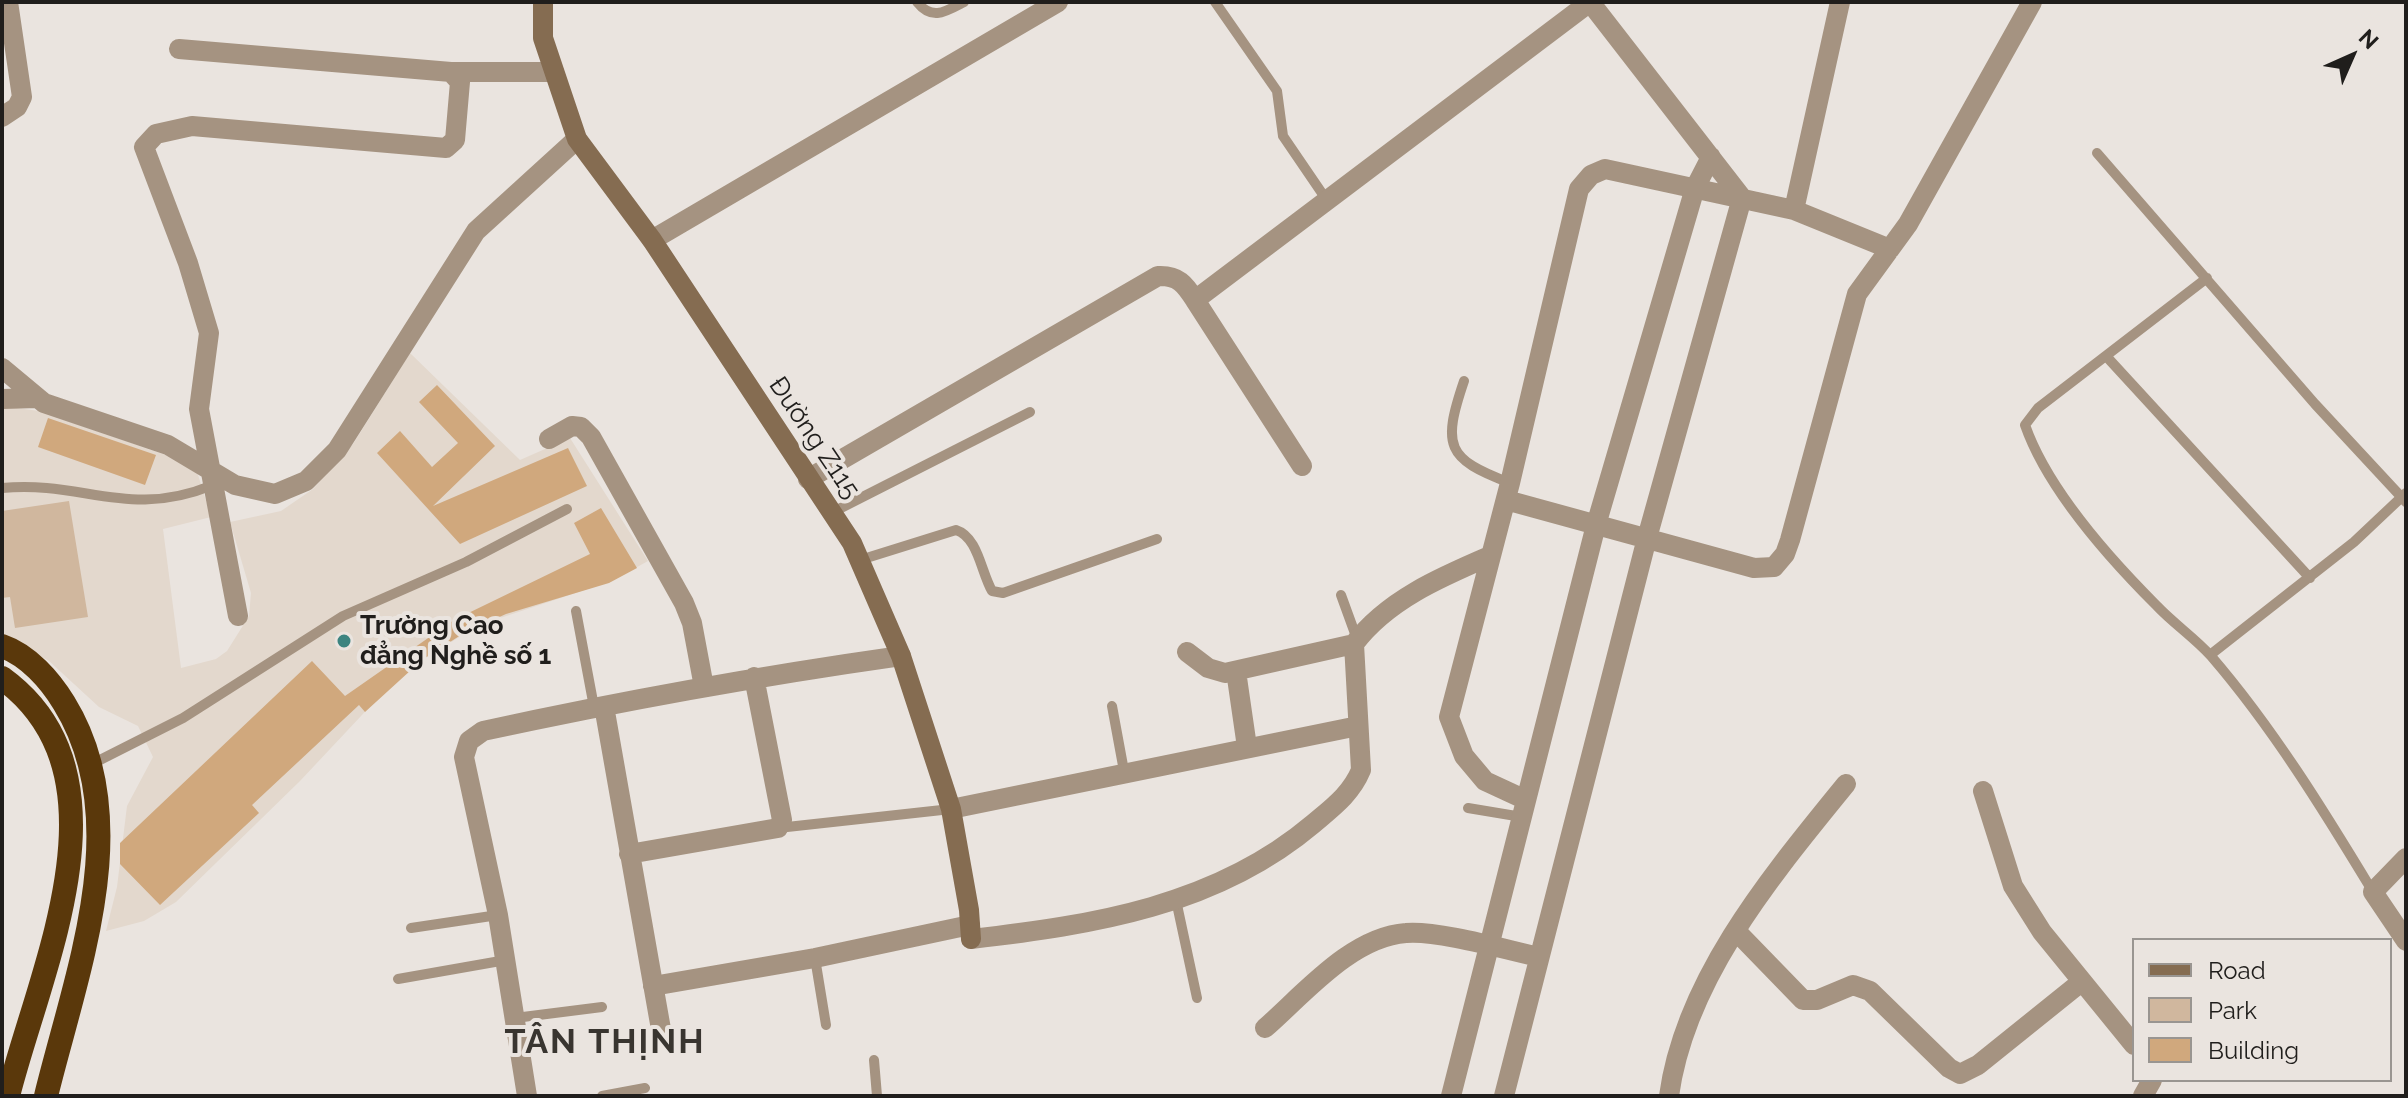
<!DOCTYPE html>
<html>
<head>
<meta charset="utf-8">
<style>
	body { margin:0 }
	#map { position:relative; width:2408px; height:1098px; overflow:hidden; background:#eae4df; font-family:Raleway,sans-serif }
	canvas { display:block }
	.frame { position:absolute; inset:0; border:4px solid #201e1c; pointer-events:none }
	.legend { position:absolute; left:2132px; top:938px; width:260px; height:144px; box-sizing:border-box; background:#eae4df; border:2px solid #999591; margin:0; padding:10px 14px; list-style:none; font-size:24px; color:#201e1c }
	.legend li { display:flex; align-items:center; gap:16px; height:40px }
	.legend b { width:40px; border:2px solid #999591 }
	.north { position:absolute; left:2312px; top:16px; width:80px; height:80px; -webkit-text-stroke:6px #eae4df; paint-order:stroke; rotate:45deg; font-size:22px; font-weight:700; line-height:32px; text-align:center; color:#201e1c }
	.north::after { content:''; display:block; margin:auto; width:28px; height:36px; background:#201e1c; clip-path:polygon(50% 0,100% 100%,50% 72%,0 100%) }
</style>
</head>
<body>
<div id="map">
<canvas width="2408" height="1098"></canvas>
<div class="frame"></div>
<ul class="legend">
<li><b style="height:10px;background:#856c51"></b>Road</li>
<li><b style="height:22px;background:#d0b79e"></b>Park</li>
<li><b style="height:22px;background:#d0a87d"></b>Building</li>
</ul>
<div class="north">N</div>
</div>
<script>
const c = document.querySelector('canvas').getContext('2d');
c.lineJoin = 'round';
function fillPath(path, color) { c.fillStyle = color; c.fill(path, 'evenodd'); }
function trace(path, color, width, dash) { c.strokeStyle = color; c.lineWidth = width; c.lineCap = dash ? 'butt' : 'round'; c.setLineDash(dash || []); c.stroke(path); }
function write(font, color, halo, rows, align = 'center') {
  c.font = font + ' Raleway,sans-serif'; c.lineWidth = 8; c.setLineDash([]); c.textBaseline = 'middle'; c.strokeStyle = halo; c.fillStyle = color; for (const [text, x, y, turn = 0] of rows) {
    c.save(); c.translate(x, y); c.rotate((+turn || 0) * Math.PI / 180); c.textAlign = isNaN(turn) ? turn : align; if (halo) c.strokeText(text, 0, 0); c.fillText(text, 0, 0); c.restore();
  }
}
const built = new Path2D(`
	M 410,353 L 520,460 L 570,438 L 648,561 L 612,581 L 479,625 L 422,660 L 377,699 L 300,781 L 176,902 L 144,921 L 106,931 L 117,887 L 127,806 L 153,757 L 138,726 L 99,707 L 49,661 L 2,634 L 2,406 L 39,411 L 195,465 L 211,517 L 163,529 L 181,668 L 216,659 L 227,651 L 249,616 L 251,593 L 230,522 L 281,511 L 313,489 L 353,444 Z`);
const green = new Path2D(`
	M 69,501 L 88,617 L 15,628 L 10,597 L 2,598 L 2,511 Z`);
const building = new Path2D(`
	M 437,385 L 495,446 L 433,506 L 568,448 L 587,486 L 460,544 L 377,453 L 400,431 L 432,467 L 458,443 L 419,402 Z
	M 48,418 L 156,455 L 145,485 L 38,447 Z
	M 601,508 L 637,568 L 609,583 L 506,614 L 464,633 L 422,660 L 365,712 L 359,705 L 252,805 L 259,813 L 160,905 L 120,864 L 120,843 L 312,661 L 345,696 L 454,620 L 590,554 L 574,523 Z`);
const lane = new Path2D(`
	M 917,2 C 932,21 945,12 964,2
	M 1215,2 L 1277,91 L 1283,136 L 1328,202
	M 2097,153 L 2315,404 L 2406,502
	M 2207,278 L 2038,408 L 2025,425 C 2047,488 2110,559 2157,606 C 2174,624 2195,638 2211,656 C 2273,728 2324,811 2373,892
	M 2106,356 L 2310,578
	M 1464,381 C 1442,446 1446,459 1510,483
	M 2,488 C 83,480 128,520 213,485
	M 833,512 L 1030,412
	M 860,560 L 956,530 C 978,537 981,572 992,591 L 1003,593 L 1157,539
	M 1341,595 L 1357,639
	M 576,611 L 594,707
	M 2210,655 L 2354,542 L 2406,493
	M 1112,706 L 1124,771
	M 90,765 L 183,718 L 343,616 L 466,562 L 567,509
	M 1468,808 L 1522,817
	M 778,828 L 951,809
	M 1176,900 L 1197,998
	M 411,928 L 498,915
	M 815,958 L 826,1025
	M 398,979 L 506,960
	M 515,1018 L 602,1007
	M 874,1060 L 877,1096
	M 602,1096 L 645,1088`);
const street = new Path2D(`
	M 1590,2 L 1742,198
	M 179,49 L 451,72 L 554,72
	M 2,117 L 17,107 L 22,97 L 8,2
	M 1794,210 L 1840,2
	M 652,240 L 1058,2
	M 1195,300 L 1302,466
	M 2,368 L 44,403 L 168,445 L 235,485 L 275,494 L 306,481 L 337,450 L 476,231 L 577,139
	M 2,399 L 38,398
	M 549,439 L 572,426 L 581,427 L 591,437 L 684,603 L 692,623 L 704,687
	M 808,479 L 1158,276 C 1178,275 1185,284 1195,300 L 1590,2
	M 1506,500 L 1754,568 L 1774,567 L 1785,554 L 1790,540 L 1857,294 L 1908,224 L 2032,2
	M 238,616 L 199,409 L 209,333 L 188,263 L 144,147 L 156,134 L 192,126 L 446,148 L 455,140 L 460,82 L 451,72
	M 1187,652 L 1208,668 L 1225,673 L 1354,644
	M 1236,671 L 1247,747
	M 604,706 L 662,1035
	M 1983,791 L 2013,886 L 2042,932 L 2134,1045
	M 1526,800 L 1485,781 L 1464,756 L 1449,717 L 1510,483 L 1579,189 L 1591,175 L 1605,169 L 1794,210 L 1890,249
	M 951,809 L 1358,726
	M 629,854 L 778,828 L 782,820 L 754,677
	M 2406,858 L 2373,892 L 2406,941
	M 1737,932 L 1803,1000 L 1817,1000 L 1853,985 L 1870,991 L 1949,1068 L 1960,1074 L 1978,1065 L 2080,983
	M 971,939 C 1093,925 1216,906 1313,824 C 1333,807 1351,794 1361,770 L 1354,644 C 1387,600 1441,577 1490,556
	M 653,986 L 815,958 L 970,925
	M 1265,1028 C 1304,994 1351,937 1406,933 C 1437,930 1507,950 1539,957
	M 527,1096 L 498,915 L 464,757 L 469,741 L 483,731 C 621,701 760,676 901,656
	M 1451,1096 L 1596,525 L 1695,188 L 1711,157
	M 1504,1096 L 1647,538 L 1742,198
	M 1669,1096 C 1685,978 1773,874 1846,784
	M 2143,1096 L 2152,1080`);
const secondary = new Path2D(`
	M 543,2 L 543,38 L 577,139 L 652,240 L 852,543 L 901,656 L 951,809 L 969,910 L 971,939`);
const highway = new Path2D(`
	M 2,646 C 28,655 50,680 64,703 C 137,821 76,973 46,1096
	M 2,678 C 136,775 39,971 8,1096`);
const markers = [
	[344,641,8,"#3c8480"]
];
const streetNames = [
	["Đường Z115",814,438,56]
];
const poiNames = [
	["Trường Cao",360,626],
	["đẳng Nghề số 1",360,656]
];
const districtNames = [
	["TÂN THỊNH",605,1043]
];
fillPath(built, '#e3d8cd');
fillPath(green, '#d0b79e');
fillPath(building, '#d0a87d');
trace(lane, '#a59381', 10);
trace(street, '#a59381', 20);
trace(secondary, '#856c51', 20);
trace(highway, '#5a380b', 24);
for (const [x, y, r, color] of markers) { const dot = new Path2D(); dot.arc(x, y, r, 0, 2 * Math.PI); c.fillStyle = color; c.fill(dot); trace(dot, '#eae4df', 3); }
write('26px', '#201e1c', '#eae4df', streetNames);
write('bold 26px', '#201e1c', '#eae4df', poiNames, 'left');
c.letterSpacing = '2px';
write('bold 34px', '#393530', '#eae4df', districtNames);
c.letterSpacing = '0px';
</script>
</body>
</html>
